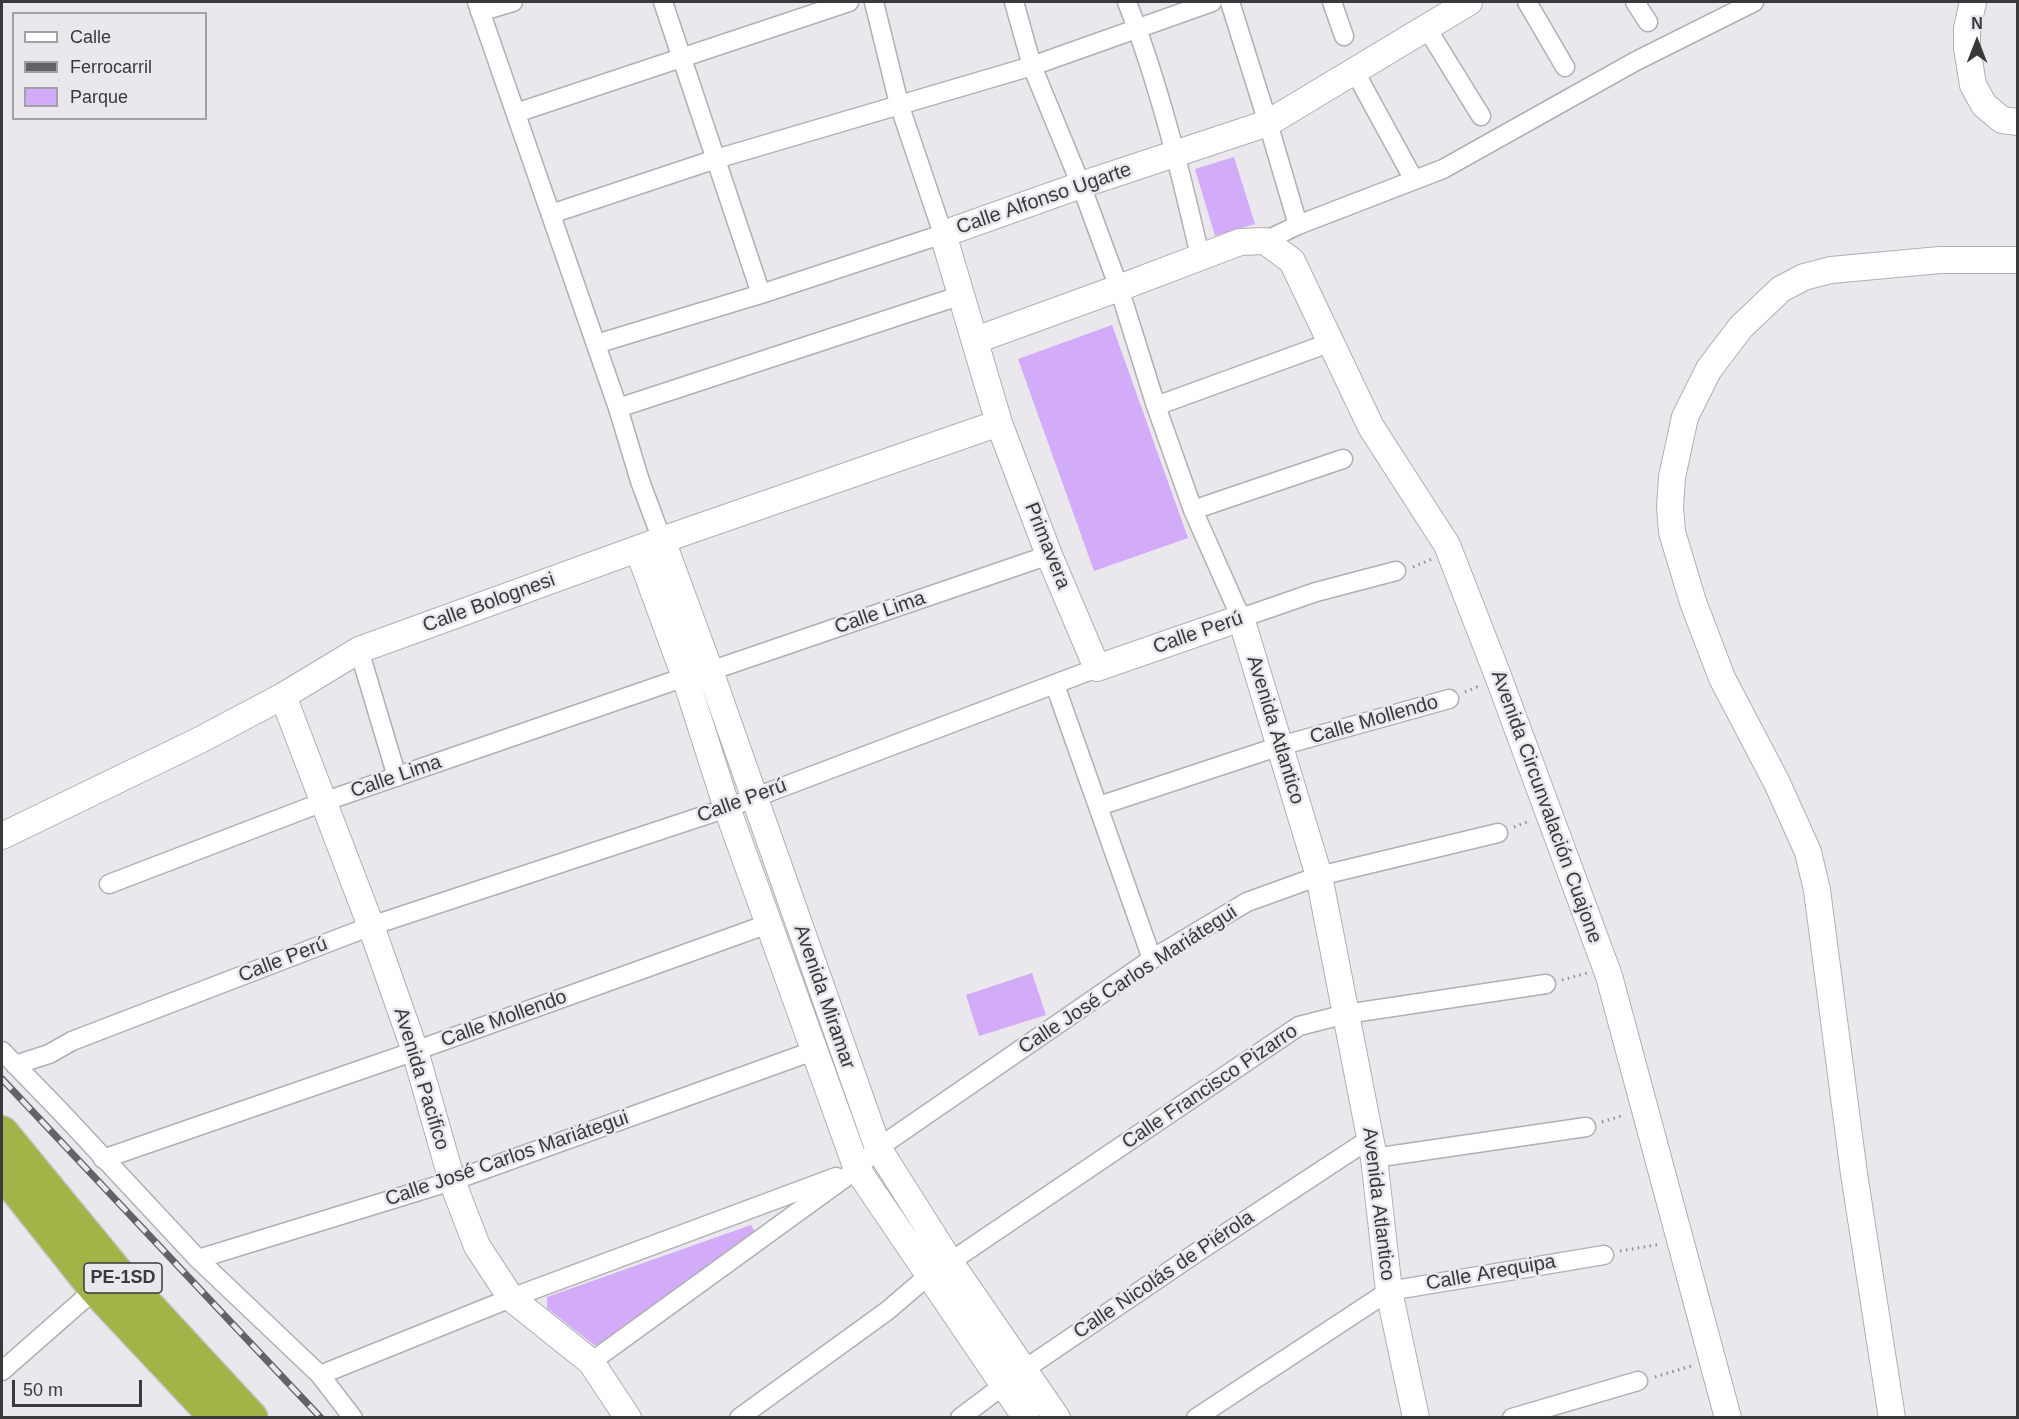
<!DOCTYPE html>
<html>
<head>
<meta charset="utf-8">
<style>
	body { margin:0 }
	#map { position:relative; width:2019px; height:1419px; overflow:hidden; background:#eae7ed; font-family:Arial,sans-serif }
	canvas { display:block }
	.frame { position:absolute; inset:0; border:3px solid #3a393b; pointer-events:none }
	.legend { position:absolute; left:12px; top:12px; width:195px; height:108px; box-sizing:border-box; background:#eae7ed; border:2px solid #a4a1a6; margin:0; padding:8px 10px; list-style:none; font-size:18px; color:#3a393b }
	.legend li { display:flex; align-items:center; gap:12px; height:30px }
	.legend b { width:30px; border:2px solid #a4a1a6 }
	.north { position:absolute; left:1947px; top:12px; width:60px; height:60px; -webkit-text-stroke:4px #eae7ed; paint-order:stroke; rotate:0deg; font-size:16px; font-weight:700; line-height:24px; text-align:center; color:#3a393b }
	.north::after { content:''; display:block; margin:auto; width:21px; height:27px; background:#3a393b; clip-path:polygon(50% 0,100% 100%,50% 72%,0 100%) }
	.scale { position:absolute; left:12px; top:1380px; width:130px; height:27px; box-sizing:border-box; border:3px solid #3a393b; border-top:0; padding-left:8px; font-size:18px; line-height:21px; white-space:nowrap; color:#3a393b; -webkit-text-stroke:4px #eae7ed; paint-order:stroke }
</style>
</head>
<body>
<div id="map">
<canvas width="2019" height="1419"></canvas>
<div class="frame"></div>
<ul class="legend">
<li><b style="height:8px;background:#fff"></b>Calle</li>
<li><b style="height:8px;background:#646265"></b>Ferrocarril</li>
<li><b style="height:16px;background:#d2acf8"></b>Parque</li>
</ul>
<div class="north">N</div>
<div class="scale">50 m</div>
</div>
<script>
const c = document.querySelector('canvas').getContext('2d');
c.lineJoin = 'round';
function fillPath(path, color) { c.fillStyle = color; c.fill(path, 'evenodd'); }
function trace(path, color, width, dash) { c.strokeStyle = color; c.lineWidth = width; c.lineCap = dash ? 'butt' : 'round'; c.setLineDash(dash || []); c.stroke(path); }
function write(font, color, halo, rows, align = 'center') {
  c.font = font + ' Arial,sans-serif'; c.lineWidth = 5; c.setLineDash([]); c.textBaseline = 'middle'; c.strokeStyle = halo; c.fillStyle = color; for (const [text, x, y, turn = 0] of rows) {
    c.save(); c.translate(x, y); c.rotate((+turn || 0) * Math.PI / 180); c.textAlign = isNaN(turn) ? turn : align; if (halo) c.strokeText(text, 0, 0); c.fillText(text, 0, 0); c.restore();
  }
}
const green = new Path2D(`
	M 1234,157 L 1255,224 L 1215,236 L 1195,169 Z
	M 1112,325 L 1188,538 L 1094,571 L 1018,359 Z
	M 1032,973 L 1046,1015 L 979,1036 L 966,995 Z
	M 751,1225 L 754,1230 L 753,1237 L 608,1344 L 594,1345 L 547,1308 L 547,1297 Z`);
const path = new Path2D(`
	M 1413,567 L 1432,559
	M 1465,692 L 1477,687 L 1480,690
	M 1514,827 L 1527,822 L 1529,825
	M 1562,980 L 1587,973
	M 1602,1122 L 1624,1115
	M 1620,1251 L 1661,1244
	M 1655,1377 L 1691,1366`);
const street = new Path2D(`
	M 477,2 L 618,408 L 640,481 L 662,540
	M 663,2 L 761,294
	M 1014,2 L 1032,66 L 1081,185 L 1119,288 L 1156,406 L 1193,510 L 1241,618 L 1316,592 L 1396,571
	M 1127,2 C 1159,84 1180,170 1200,256
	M 1230,2 L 1268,123 L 1298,225
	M 1332,2 L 1344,36
	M 1527,2 L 1565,67
	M 1635,2 L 1648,22
	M 480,12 L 513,2
	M 1426,27 L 1481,116
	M 1355,72 L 1414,180
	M 516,113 L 849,2
	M 551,214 L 716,159 L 1032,66 L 1212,2
	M 1265,241 L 1298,225 L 1443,169 L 1636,61 L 1754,2
	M 596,344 L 761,294 L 943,234 L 899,104 L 874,2
	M 1156,406 L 1329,343
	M 618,408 L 962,295
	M 1193,510 L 1343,459
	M 359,650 L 397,777
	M 710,671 L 1049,555
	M 1055,685 L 1152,959
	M 1099,806 L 1280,746 L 1449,699
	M 109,884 L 323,802 L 685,677
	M 2,1051 L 61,1112 L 198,1259 L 320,1375 L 353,1418
	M 15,1065 L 49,1054 L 72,1041 L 371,926 L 727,808 L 1097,668
	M 1374,1158 L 1586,1127
	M 103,1159 L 415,1051 L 768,924
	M 198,1259 L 452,1181 L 813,1051
	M 950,1262 L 1299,1026 L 1346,1014 L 1546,984
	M 591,1362 L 857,1169 L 878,1148 L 1152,959 L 1247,902 L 1319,876 L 1498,833
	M 2,1371 L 101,1284
	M 320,1375 L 511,1298 L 836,1177
	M 739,1418 L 887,1311 L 929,1275
	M 960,1418 L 1025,1369 L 1196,1253 L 1371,1138
	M 1196,1418 L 1389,1291 L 1604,1255
	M 1512,1418 L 1638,1381`);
const secondary = new Path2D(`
	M 1973,2 L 1967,28 L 1967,48 L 1973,85 L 1984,105 L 2002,120 L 2018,122
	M 976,340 L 1119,288 L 1240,242 L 1265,241 L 1292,261 L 1371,427 L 1447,545 L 1498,676 L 1609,976 L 1728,1418
	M 662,540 L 710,671 L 878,1148 L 950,1262 L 1057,1418
	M 638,549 L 685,677 L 727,808 L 857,1169 L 1026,1418
	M 283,696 L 371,926 L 415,1051 L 452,1181 L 477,1246 L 511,1298 L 591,1362 L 628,1418
	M 2,836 L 200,740 L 283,696 L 359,650 L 662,540 L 999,423
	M 1416,1418 L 1389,1291 L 1374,1158 L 1319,876 L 1241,618 L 1097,668 L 1049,555 L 999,423 L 943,234 L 1081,185 L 1268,123 L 1469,2
	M 1892,1418 L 1854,1174 L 1817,890 L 1808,852 L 1777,783 L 1722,678 L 1693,602 L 1672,532 L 1670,507 L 1672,477 L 1685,417 L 1709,369 L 1741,327 L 1781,289 L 1804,277 L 1831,270 L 1940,260 L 2018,260`);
const highway = new Path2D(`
	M 2,1133 L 116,1272 L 251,1418
	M 2,1171 L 95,1288 L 217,1418`);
const rail = new Path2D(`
	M 2,1079 L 321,1418`);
const shields = [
	[123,1278,78]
];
const shieldNames = [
	["PE-1SD",123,1278]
];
const streetNames = [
	["Calle Alfonso Ugarte",1044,199,-19],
	["Primavera",1047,546,68],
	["Calle Bolognesi",489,603,-20],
	["Calle Lima",880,613,-19],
	["Calle Perú",1198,633,-19],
	["Calle Mollendo",1374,720,-16],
	["Avenida Atlantico",1275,730,73],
	["Calle Lima",396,777,-19],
	["Calle Perú",742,801,-20],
	["Avenida Circunvalación Cuajone",1546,807,70],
	["Calle Perú",283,960,-21],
	["Calle José Carlos Mariátegui",1128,980,-33],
	["Avenida Miramar",824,997,71],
	["Calle Mollendo",504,1019,-20],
	["Avenida Pacifico",421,1079,73],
	["Calle Francisco Pizarro",1210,1087,-34],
	["Calle José Carlos Mariátegui",507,1159,-19],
	["Avenida Atlantico",1378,1204,83],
	["Calle Arequipa",1491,1273,-10],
	["Calle Nicolás de Piérola",1164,1275,-34]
];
fillPath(green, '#d2acf8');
trace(street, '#b1aeb4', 21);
trace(secondary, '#b1aeb4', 28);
trace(highway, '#c4c4c4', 36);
trace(path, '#918f93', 3, [1.5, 4.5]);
trace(street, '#fff', 18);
trace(secondary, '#fff', 26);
trace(highway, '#a1b447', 33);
trace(rail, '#646265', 7);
trace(rail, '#eae7ed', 4.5, [14]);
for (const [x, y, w] of shields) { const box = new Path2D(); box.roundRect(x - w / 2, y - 15, w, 30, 4.5); c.fillStyle = '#eae7ed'; c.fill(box); trace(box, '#3a393b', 1.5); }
write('bold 18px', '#3a393b', null, shieldNames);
write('20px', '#3a393b', '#eae7ed', streetNames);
</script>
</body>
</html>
